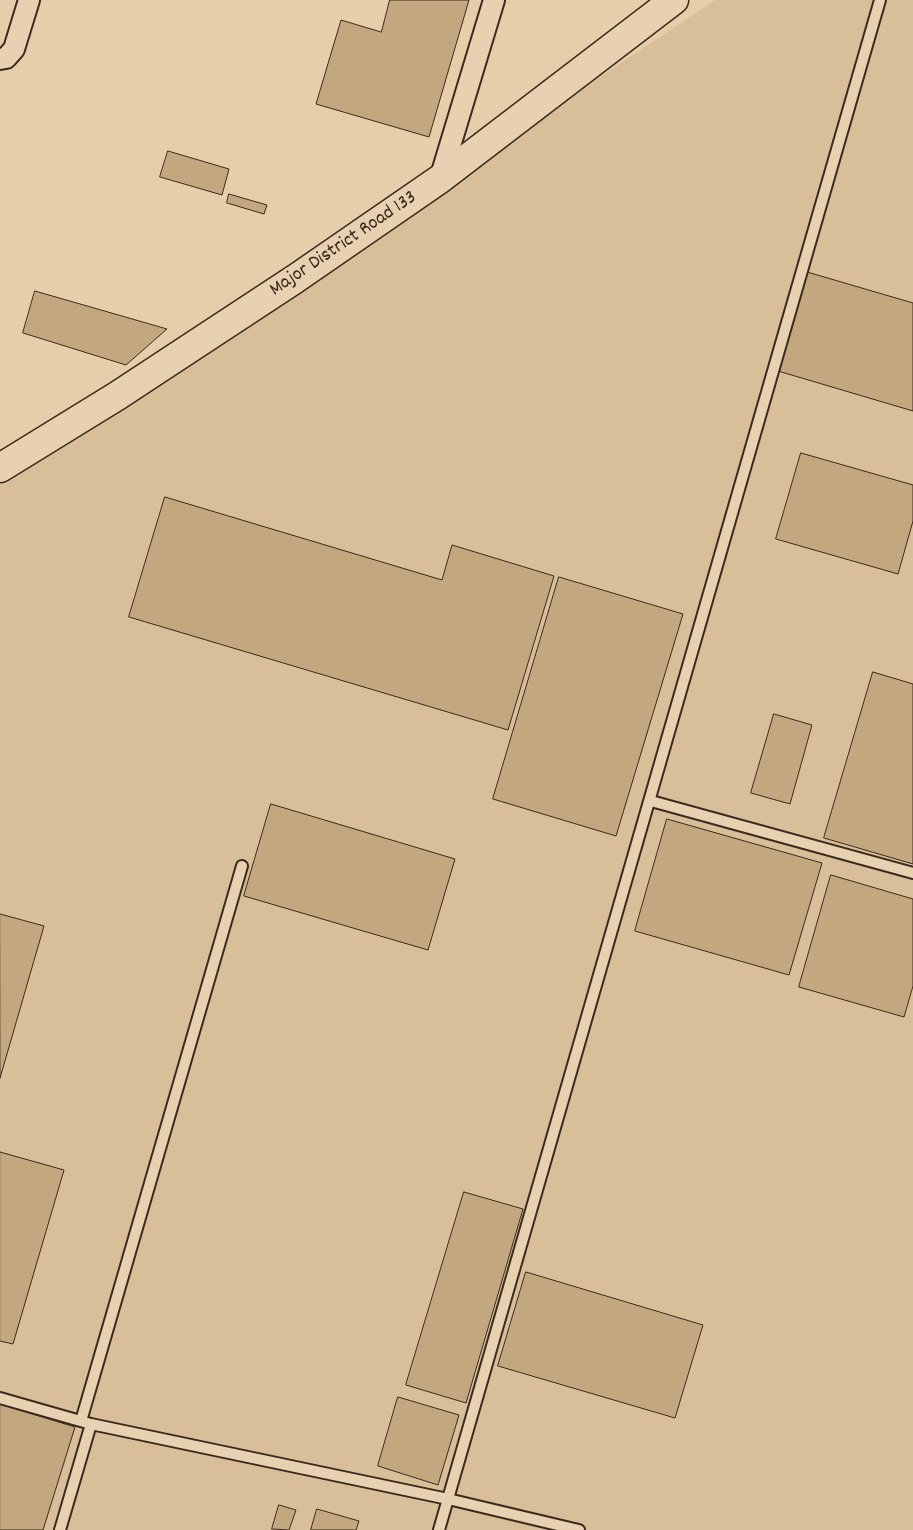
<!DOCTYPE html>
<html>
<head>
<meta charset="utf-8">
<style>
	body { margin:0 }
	canvas { display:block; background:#e6ceaa }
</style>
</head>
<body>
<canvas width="913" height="1530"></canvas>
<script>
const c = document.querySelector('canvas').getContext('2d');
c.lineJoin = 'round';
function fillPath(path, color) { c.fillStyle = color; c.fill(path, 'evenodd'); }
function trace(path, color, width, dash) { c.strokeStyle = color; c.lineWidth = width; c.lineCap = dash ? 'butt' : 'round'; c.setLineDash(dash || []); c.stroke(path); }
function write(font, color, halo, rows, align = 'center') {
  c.font = font + ' Dekko,sans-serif'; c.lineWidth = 5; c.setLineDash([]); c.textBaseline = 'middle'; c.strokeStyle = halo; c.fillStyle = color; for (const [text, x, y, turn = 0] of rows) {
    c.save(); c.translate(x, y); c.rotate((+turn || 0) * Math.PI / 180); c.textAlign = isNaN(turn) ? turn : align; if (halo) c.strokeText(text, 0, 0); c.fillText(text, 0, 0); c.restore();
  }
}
const built = new Path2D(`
	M 715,0 L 913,0 L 913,1530 L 0,1530 L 0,478 Z`);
const building = new Path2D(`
	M 390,0 L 469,0 L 429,137 L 316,104 L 341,20 L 381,32 Z
	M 168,151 L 229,169 L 222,195 L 160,177 Z
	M 229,194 L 267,205 L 264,214 L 227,203 Z
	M 807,272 L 913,303 L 913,411 L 778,371 Z
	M 35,291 L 167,329 L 126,365 L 23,333 Z
	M 801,453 L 913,485 L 913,521 L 898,574 L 776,539 Z
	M 165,497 L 442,580 L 452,545 L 554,576 L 508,730 L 129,617 Z
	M 559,577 L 683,614 L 616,836 L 493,799 Z
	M 873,672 L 913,684 L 913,864 L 824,838 Z
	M 774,714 L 812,725 L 790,804 L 751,793 Z
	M 271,804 L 455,859 L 428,950 L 244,896 Z
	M 667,819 L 822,863 L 789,975 L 635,931 Z
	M 831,875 L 913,899 L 913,986 L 904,1017 L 799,987 Z
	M 0,914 L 44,926 L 0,1078 Z
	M 0,1152 L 64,1170 L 13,1344 L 0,1341 Z
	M 464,1192 L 523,1209 L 466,1403 L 406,1385 Z
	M 526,1272 L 703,1325 L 675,1418 L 498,1366 Z
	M 398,1397 L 459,1415 L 438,1485 L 378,1466 Z
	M 0,1404 L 75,1427 L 43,1530 L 0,1530 Z
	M 279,1505 L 296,1510 L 289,1530 L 272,1529 Z
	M 317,1509 L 359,1521 L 356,1530 L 311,1530 Z`);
const lane = new Path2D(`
	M 651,801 L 913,873
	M 0,1398 L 91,1424 L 448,1499 L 579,1530
	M 81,1421 L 242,866
	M 60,1530 L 91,1424
	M 439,1530 L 880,0`);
const street = new Path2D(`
	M 0,59 L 6,58 L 14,49 L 29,0
	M 440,179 L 494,0`);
const secondary = new Path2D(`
	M 0,468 L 117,396 L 295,279 L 440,179 L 674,0`);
const streetNames = [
	["Major District Road 133",344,245,-34]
];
fillPath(built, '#d8bf9a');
fillPath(building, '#c2a77f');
trace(building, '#3b2a1e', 1);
trace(lane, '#3b2a1e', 14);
trace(street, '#3b2a1e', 24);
trace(secondary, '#3b2a1e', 31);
trace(lane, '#e7d1b0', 10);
trace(street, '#e7d1b0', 20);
trace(secondary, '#e7d1b0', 28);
write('20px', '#3b2a1e', '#e7d1b0', streetNames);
</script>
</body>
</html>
